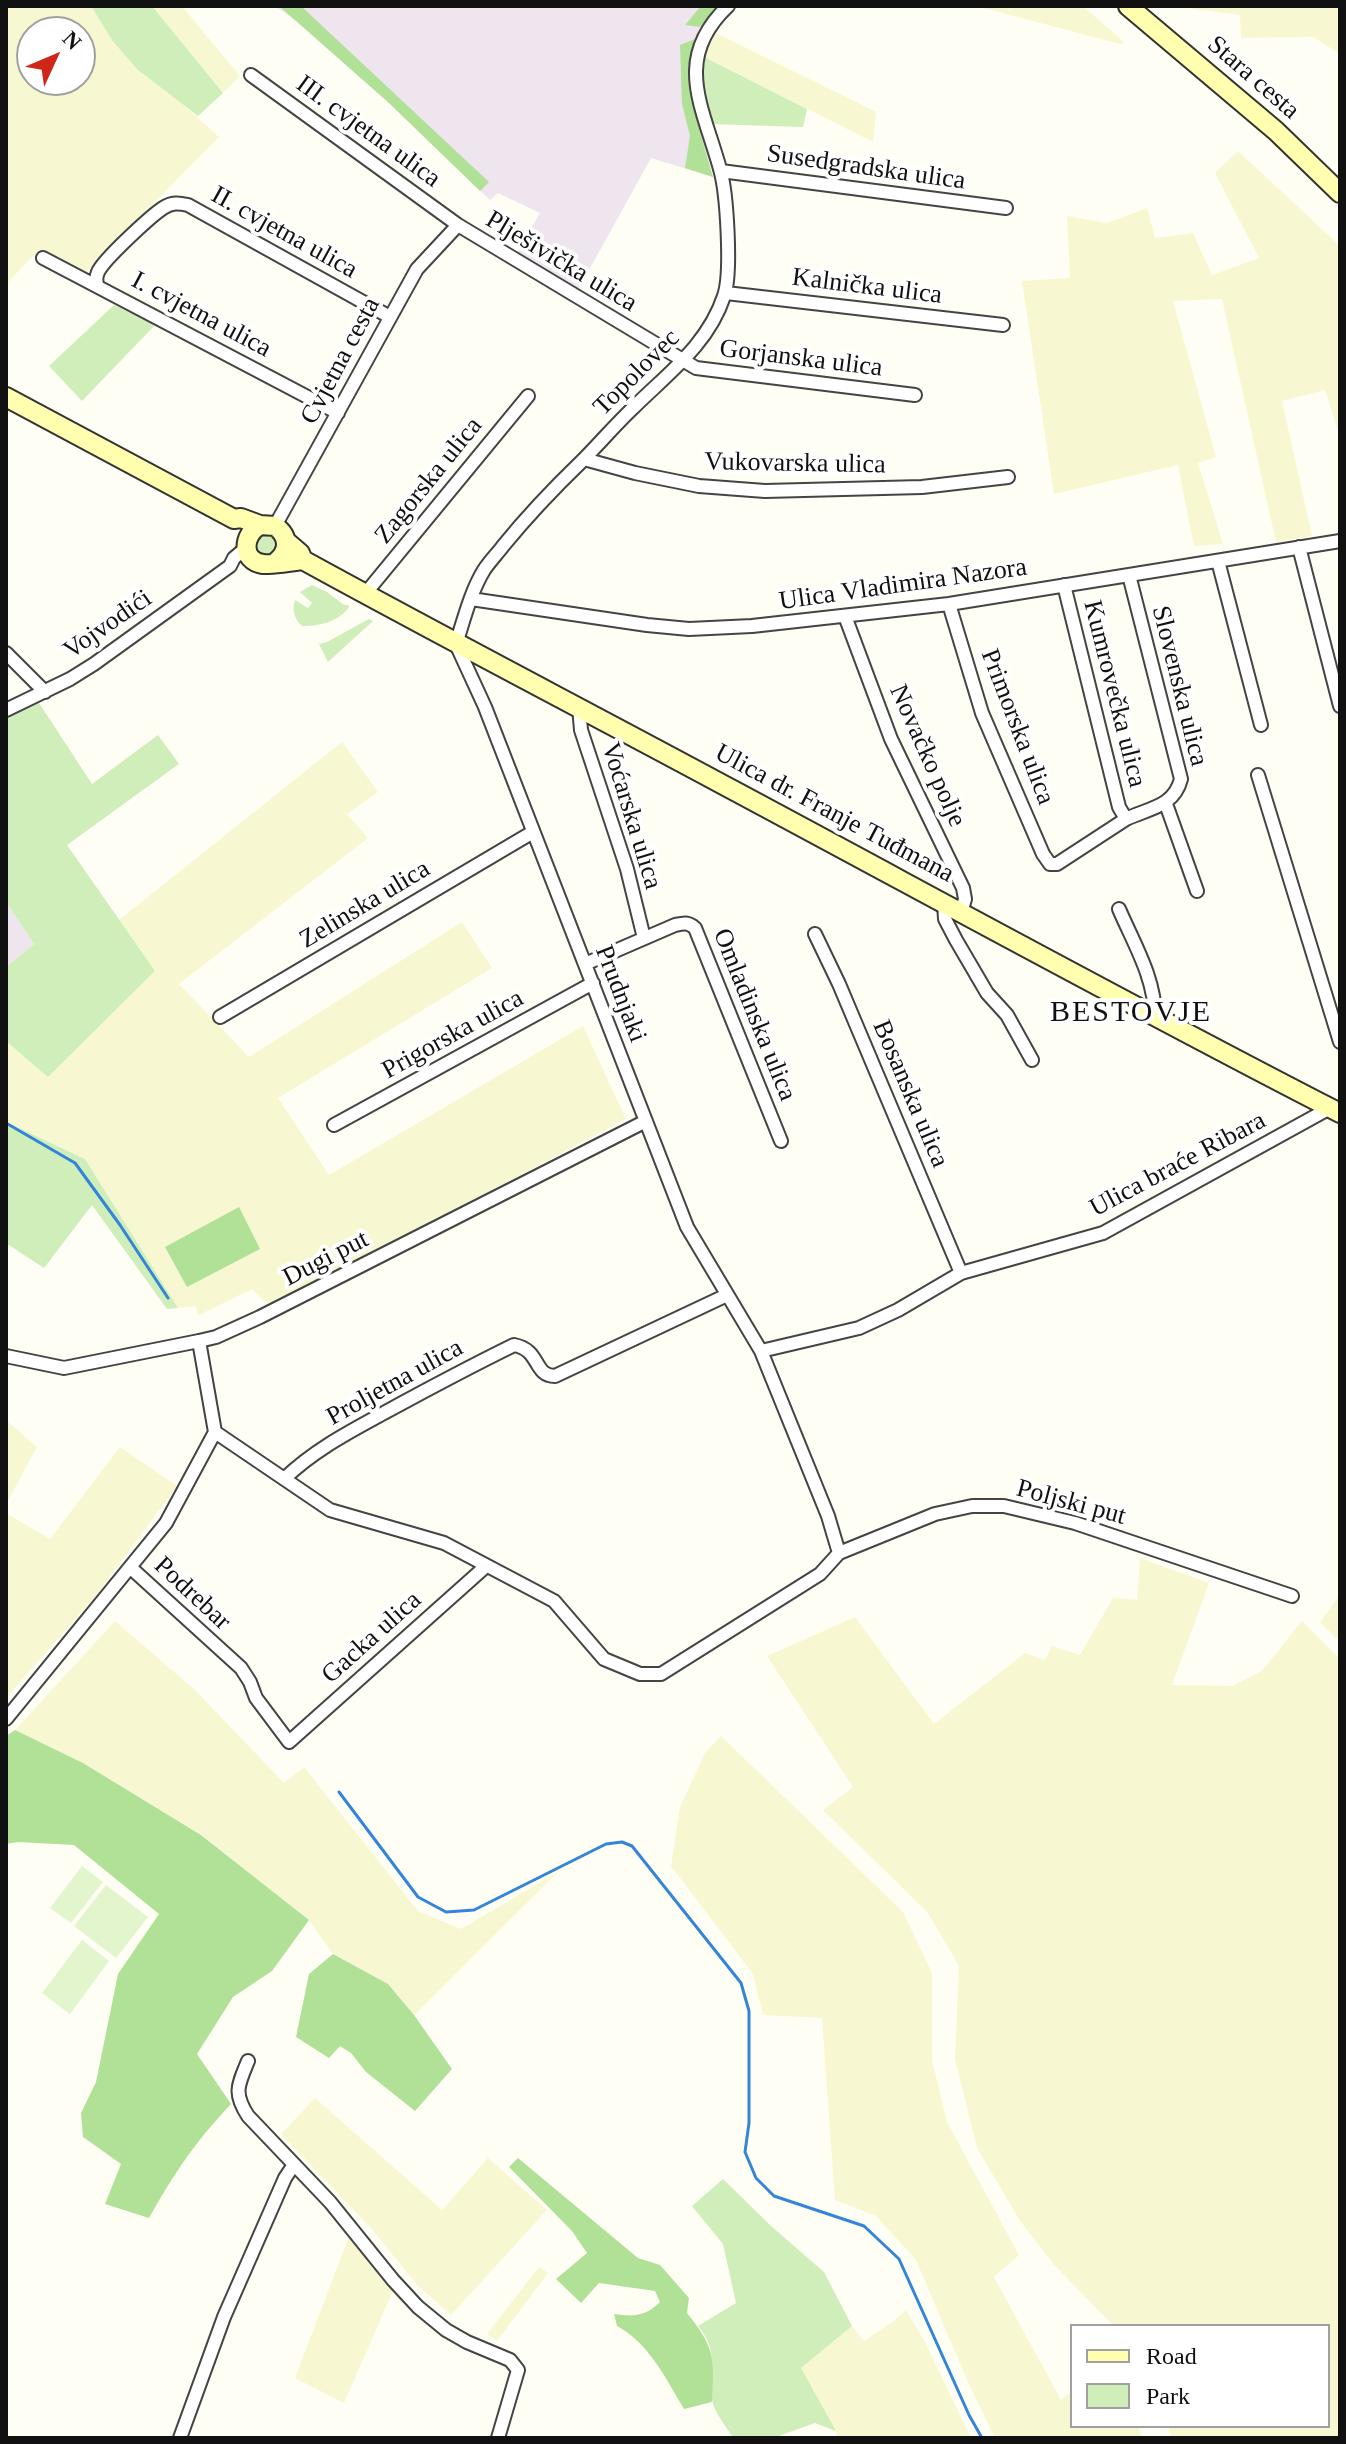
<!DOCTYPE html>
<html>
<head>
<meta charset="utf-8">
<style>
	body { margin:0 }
	#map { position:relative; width:1346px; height:2444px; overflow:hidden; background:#fffef4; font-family:"Times New Roman",serif }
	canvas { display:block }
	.frame { position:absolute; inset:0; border:8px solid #111; pointer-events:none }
	.legend { position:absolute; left:1070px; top:2324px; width:260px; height:104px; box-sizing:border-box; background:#fff; border:2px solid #a0a0a0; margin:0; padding:10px 14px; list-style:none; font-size:24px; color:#111 }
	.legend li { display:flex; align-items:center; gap:16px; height:40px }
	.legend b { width:40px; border:2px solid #a0a0a0 }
	.north { position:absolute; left:16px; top:16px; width:80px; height:80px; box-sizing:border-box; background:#fff; border:2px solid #a0a0a0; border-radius:50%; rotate:46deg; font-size:22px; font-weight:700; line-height:32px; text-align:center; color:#111 }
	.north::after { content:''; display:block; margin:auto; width:28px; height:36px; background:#cf261a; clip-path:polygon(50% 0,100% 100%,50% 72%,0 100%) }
</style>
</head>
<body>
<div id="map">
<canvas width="1346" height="2444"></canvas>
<div class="frame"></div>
<ul class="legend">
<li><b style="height:10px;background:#ffffaf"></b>Road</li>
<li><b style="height:22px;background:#cfeeb9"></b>Park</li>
</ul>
<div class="north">N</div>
</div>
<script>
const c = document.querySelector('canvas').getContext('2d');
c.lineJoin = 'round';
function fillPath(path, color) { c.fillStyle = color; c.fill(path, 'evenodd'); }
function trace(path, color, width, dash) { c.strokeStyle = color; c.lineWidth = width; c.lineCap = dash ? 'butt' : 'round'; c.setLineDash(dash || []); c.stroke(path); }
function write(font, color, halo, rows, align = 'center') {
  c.font = font + ' "Times New Roman",serif'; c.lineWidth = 8; c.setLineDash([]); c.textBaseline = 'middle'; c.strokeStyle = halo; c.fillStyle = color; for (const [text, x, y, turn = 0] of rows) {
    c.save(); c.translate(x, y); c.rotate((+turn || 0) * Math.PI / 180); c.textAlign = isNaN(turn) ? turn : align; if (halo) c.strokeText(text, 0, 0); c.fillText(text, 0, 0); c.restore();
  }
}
const industrial = new Path2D(`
	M 275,6 L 719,6 L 700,27 L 695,39 L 691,57 L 689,76 L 693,102 L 713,177 L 651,158 L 578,290 L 517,253 L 540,213 L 498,193 L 490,200 L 389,103 L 299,23 Z
	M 6,902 L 34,944 L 6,967 Z`);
const farmland = new Path2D(`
	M 6,6 L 91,6 L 112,40 L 219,137 L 85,273 L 38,251 L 6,284 ZM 32,32 L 80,32 L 80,80 L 32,80 Z
	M 152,6 L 182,6 L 240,76 L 223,93 Z
	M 976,6 L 1083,6 L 1125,43 L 1120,44 Z
	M 1172,6 L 1340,6 L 1340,54 L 1313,37 L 1241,38 L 1240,15 Z
	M 714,32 L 876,112 L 873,142 L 704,57 Z
	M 1238,151 L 1340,246 L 1340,437 L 1325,390 L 1282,401 L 1312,536 L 1276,542 L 1222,299 L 1173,301 L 1216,457 L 1198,463 L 1223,544 L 1194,546 L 1178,465 L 1054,494 L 1022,281 L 1070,278 L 1067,216 L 1107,223 L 1147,208 L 1155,238 L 1193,233 L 1212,275 L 1259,258 L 1215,173 Z
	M 342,742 L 378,792 L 347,814 L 368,838 L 179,984 L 249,1057 L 462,922 L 492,968 L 278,1098 L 329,1175 L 583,1026 L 626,1119 L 270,1307 L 252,1289 L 199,1315 L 195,1306 L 178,1308 L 85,1159 L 6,1122 L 6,1041 L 49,1076 L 155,971 L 119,920 Z
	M 7,1421 L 37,1447 L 6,1504 L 6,1423 Z
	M 120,1447 L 177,1486 L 97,1594 L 6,1698 L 6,1513 L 50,1539 Z
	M 1140,1558 L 1209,1583 L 1172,1685 L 1232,1686 L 1262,1671 L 1302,1621 L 1340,1659 L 1340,2438 L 1171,2438 L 1168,2426 L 1328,2426 L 1328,2326 L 1114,2326 L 1056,2267 L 1020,2221 L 977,2148 L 955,2059 L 959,1966 L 928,1913 L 823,1810 L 853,1787 L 767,1656 L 855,1617 L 934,1724 L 1025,1653 L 1045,1660 L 1052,1646 L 1080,1655 L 1113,1598 L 1137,1600 Z
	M 1340,1595 L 1340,1642 L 1320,1622 Z
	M 115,1621 L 194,1689 L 284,1783 L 304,1767 L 418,1911 L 461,1929 L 559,1871 L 414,2015 L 388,1984 L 333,1954 L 309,1920 L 202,1835 L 83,1763 L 15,1730 Z
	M 721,1736 L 903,1912 L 932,1973 L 932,2060 L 947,2122 L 1019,2255 L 994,2277 L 1061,2400 L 1072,2391 L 1072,2426 L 1138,2426 L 1142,2438 L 995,2438 L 967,2380 L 916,2260 L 876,2216 L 835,2200 L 822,2018 L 763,2015 L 753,1974 L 671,1866 L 680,1807 L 705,1753 Z
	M 315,2098 L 442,2210 L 488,2158 L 547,2210 L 451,2315 L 418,2286 L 370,2227 L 281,2134 Z
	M 350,2234 L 393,2291 L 344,2403 L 295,2378 Z
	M 539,2267 L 548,2273 L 497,2341 L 487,2334 Z
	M 906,2310 L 925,2342 L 971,2438 L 837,2438 L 836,2431 L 800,2368 L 852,2326 L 864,2341 L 895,2320 Z`);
const green = new Path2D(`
	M 91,6 L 152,6 L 223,93 L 198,116 L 137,69 L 112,40 Z
	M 704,57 L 807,109 L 803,127 L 710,124 L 701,74 Z
	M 114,305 L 155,325 L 82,401 L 49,366 Z
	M255 545a11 11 0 1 1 22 0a11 11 0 1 1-22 0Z
	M 312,585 L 327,592 L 344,605 L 348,605 L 349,607 C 339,622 319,626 302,626 C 294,619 292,610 295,600 L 308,608 L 312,603 L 300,592 Z
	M 369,619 L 373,621 L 328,662 L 319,644 L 327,642 Z
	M 39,703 L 92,784 L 158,735 L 179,764 L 67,845 L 155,971 L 48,1077 L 6,1041 L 6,967 L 34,944 L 6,902 L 6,718 Z
	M 6,1122 L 85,1159 L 178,1308 L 167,1309 L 92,1205 L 44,1268 L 9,1245 L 6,1247 Z
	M 723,2179 L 771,2226 L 824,2272 L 852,2326 L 801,2368 L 836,2431 L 815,2423 L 773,2438 L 733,2438 C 727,2427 713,2411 712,2399 C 710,2370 719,2351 698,2326 L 736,2303 L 723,2244 L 692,2206 Z`);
const forest = new Path2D(`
	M 279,6 L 301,6 L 489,182 L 480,191 L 389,103 Z
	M 701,6 L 719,6 L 700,27 L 685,25 Z
	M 695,39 C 683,86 700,131 713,177 L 685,168 L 690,136 L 682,104 L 680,45 Z
	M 239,1207 L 260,1249 L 187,1287 L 165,1247 Z
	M 15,1730 L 83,1763 L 201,1835 L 309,1920 L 272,1971 L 233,1997 L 197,2054 L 231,2104 C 196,2141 174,2173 149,2218 L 105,2204 L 121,2164 L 83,2137 L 81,2113 L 96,2082 L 118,1974 L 159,1914 L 74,1845 L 18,1842 L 6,1844 L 6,1736 Z
	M 333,1954 L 388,1984 L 414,2015 L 452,2069 L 415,2111 L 366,2072 L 351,2053 L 340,2046 L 329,2058 L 296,2037 L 309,1974 Z
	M 518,2158 L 638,2258 L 660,2265 L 689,2298 L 687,2313 C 716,2349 714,2358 712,2402 L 684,2409 C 666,2379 649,2343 617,2326 L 614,2314 C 634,2317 646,2316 660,2302 L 655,2291 L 599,2283 L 581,2303 L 556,2279 L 587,2253 L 572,2231 L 509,2167 Z`);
const pitch = new Path2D(`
	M 82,1866 L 103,1882 L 71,1923 L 50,1908 Z
	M 106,1885 L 148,1917 L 116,1958 L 74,1926 Z
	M 82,1940 L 109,1961 L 70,2014 L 42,1993 Z`);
const stream = new Path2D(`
	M 6,1123 L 75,1163 L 120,1225 L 168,1298
	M 339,1792 L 418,1897 L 446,1912 L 474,1910 L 606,1844 L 622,1842 L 632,1846 L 741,1983 L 749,2011 L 749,2123 L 745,2152 L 756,2178 L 774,2196 L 864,2226 L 899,2259 L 969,2415 L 982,2438`);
const minor = new Path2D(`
	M 728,6 C 672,59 703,107 720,169 C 727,193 732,273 724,296 C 708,345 667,374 633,408 C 615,425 599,444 582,461 C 553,489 529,514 503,546 C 497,554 490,561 484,570 C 471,591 464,619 456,644 L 485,707 L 687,1227 L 761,1351
	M 251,75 L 458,225 L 696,368 L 915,395
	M 721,171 L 1006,208
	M 43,258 L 338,413
	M 97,285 C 96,279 96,277 98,272 C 104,259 151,216 163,208 C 172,202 179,203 188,205 L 390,317
	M 726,293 L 1003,325
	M 584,459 L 635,473 L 699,486 L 765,491 L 922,487 L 1008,477
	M 275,526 L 417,269 L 458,225
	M 1299,547 L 1340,706
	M 1218,561 L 1261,725
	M 365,594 L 528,396
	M 471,599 L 647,625 L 689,629 L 752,626 L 949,604 L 1340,541
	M 949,604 L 982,713 L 1043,854 L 1050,864 L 1057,864 L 1126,819 L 1119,807 L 1064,585
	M 845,616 L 891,739 L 963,888 L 965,899 L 961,913
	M 6,653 L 45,692
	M 579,707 L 581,730 L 627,869 L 644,938
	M 6,710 L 70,679 L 94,664 L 230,566 L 234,558 L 246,548
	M 1258,775 L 1340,1042
	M 1166,804 L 1197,891
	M 1126,819 C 1149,808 1174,807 1181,779 L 1129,575
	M 944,903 L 945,919 L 956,940 L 987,993 L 1007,1015 L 1032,1060
	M 1119,909 C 1134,944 1155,978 1155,1017
	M 815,934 L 839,984 L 961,1273
	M 585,964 L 675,925 C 684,923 688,922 695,928 L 781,1141
	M 220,1017 L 533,832
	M 334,1125 L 593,983
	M 199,1341 L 215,1432 L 330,1510 L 444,1543 L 554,1601 L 604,1659 L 640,1674 L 661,1674 L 820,1574 L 839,1553 L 935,1514 L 972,1506 L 1004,1506 L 1075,1523 L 1292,1596
	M 6,1356 L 64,1368 L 199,1341 L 216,1337 L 260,1317 L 646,1121
	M 284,1479 C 313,1451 347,1433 382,1414 C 426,1390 469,1367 514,1345 C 541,1350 533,1376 555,1376 L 727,1295
	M 839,1553 L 828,1516 L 761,1351 L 859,1328 L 898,1310 L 961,1273 L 1103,1233 L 1330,1108
	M 131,1568 L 241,1668 L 250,1682 L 256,1698 L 289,1742 L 485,1567
	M 6,1719 L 166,1523 L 215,1432
	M 248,2061 C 238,2085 233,2093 248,2116 L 330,2202 L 393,2280 L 418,2307 L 446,2330 L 467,2342 L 510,2360 L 518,2370 L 498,2438
	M 180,2438 L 224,2317 L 285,2178 L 293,2166`);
const secondary = new Path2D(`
	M 1128,6 L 1276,131 L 1340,193
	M 6,397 L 234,519 L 241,518 L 260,525
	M 286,541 L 300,553 L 303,560 C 445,638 588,712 731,789 C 933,897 1135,1008 1340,1113
	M 276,562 C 290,551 289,536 275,526 L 260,525 C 243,534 240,561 263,564 C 267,565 298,561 303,560`);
const streetNames = [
	["Stara cesta",1253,78,41],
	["III. cvjetna ulica",368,132,36],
	["Susedgradska ulica",866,168,8],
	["II. cvjetna ulica",284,233,29],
	["Plješivička ulica",561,262,31],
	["Kalnička ulica",867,287,7],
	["I. cvjetna ulica",201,315,28],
	["Gorjanska ulica",801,359,7],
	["Cvjetna cesta",341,361,-62],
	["Topolovec",637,373,-45],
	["Vukovarska ulica",795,464,1],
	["Zagorska ulica",429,481,-51],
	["Ulica Vladimira Nazora",903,585,-8],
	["Vojvodići",108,625,-35],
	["Slovenska ulica",1179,686,76],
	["Kumrovečka ulica",1114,694,76],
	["Primorska ulica",1017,727,69],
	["Novačko polje",927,756,66],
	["Ulica dr. Franje Tuđmana",834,814,28],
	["Voćarska ulica",631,816,73],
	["Zelinska ulica",365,905,-31],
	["Prudnjaki",620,994,69],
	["Omladinska ulica",754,1015,68],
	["Prigorska ulica",453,1035,-29],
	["Bosanska ulica",910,1094,67],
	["Ulica braće Ribara",1178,1165,-28],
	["Dugi put",326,1259,-27],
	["Proljetna ulica",395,1383,-29],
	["Poljski put",1071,1503,15],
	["Podrebar",192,1594,43],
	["Gacka ulica",372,1638,-42]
];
const quarterNames = [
	["BESTOVJE",1131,1013]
];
fillPath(industrial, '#efe5ef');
fillPath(farmland, '#f7f8d1');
fillPath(green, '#cfeeb9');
fillPath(forest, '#b0e197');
fillPath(pitch, '#e2f5cc');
trace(stream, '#3484da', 3);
trace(minor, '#444', 16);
trace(secondary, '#333', 22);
trace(minor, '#fff', 12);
trace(secondary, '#ffffaf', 18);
write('26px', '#111', '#fff', streetNames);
c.letterSpacing = '2px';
write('30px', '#111', '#fff', quarterNames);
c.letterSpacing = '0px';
</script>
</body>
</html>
